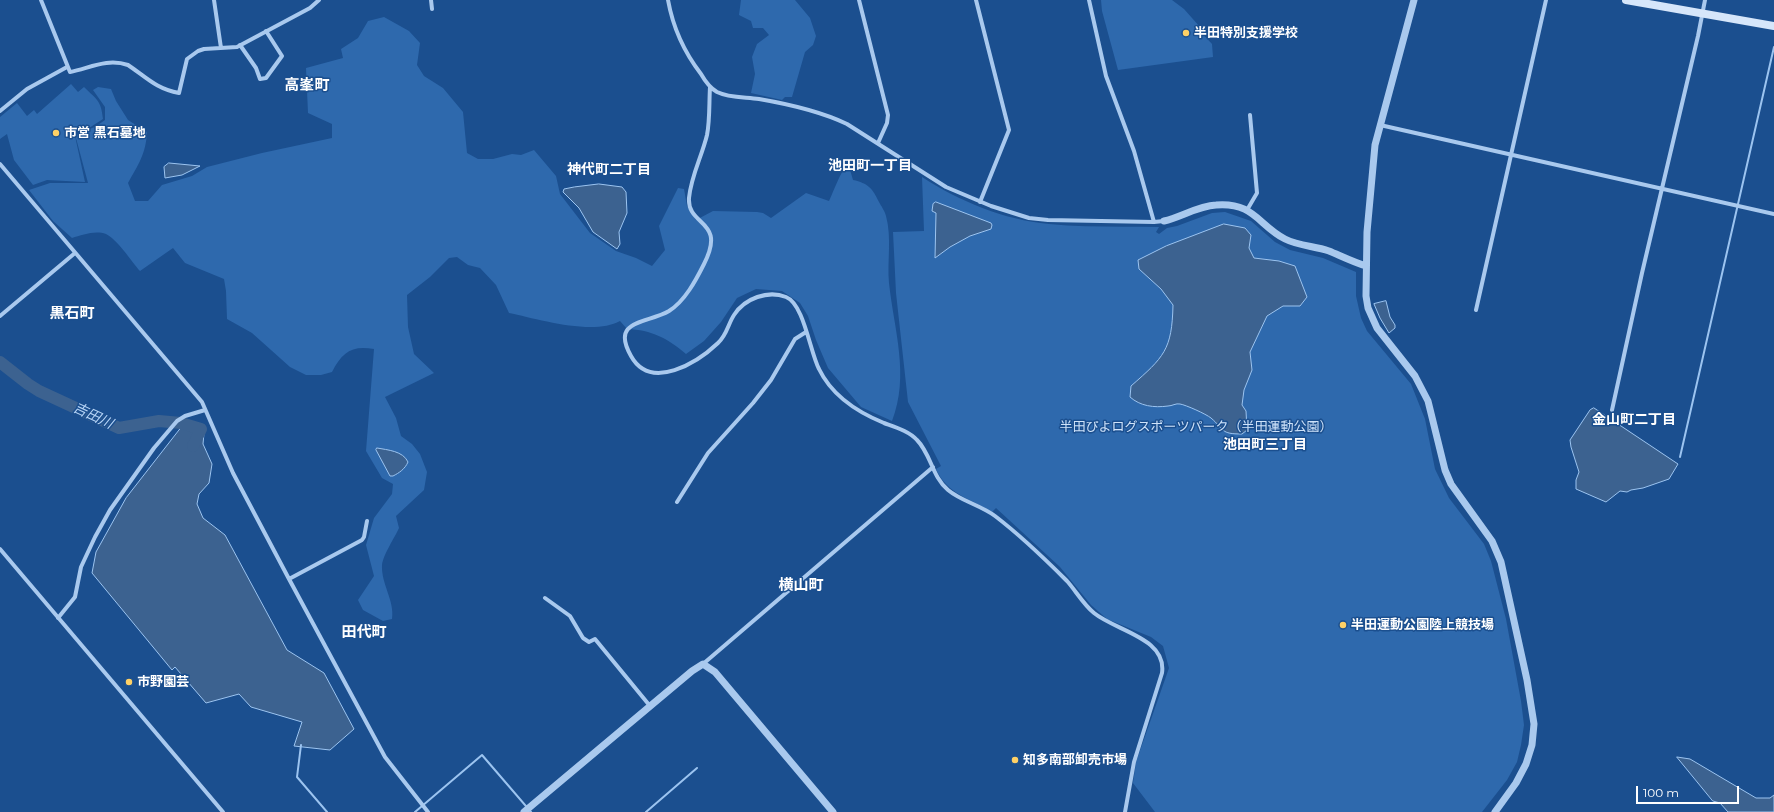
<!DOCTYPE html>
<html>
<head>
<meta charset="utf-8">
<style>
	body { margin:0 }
	#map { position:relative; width:1774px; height:812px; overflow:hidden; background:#1b4f8f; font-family:Montserrat,sans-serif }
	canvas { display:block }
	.scale { position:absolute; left:1636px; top:786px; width:103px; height:18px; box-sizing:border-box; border:2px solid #fff; border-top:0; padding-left:5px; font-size:12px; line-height:14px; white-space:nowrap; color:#fff; -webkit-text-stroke:3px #1b4f8f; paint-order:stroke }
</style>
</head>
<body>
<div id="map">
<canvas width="1774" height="812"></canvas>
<div class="scale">100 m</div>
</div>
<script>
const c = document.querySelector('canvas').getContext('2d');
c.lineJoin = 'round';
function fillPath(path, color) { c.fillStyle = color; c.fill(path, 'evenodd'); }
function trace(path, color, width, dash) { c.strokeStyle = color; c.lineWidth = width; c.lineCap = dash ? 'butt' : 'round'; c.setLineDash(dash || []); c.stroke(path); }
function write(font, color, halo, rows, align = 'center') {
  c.font = font + ' Montserrat,"Noto Sans JP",sans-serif'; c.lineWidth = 3; c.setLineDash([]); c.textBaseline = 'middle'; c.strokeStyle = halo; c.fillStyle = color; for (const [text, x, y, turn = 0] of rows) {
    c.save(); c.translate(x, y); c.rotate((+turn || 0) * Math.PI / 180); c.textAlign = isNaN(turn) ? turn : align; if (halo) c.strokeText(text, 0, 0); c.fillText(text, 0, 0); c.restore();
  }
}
const green = new Path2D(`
	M 741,0 L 795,0 L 810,18 L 816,36 L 813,45 L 805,52 L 792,97 L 785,97 L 782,100 L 751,93 L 755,74 L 752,57 L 757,44 L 769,35 L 763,28 L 753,28 L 751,21 L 739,15 Z
	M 1101,0 L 1172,0 L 1184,9 L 1200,27 L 1198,29 L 1212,44 L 1213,57 L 1118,70 L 1102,11 Z
	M 384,17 L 409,31 L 420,43 L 417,65 L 424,76 L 443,88 L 463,112 L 467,153 L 478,159 L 493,159 L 512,154 L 521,155 L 534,150 L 556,176 L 560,194 L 590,233 L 616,251 L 636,258 L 652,266 L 665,250 L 659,226 L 678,188 L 684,189 L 687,206 L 696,220 L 713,211 L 757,212 L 763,213 L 771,218 L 806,193 L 829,201 C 835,188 839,175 848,163 L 853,180 C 868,183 873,189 879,202 C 881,206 885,211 886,216 C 892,238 887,261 889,283 C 894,330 910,375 892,421 L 861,407 L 828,368 L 816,340 L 808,316 L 800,303 L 782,291 L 756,289 L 737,298 L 721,322 L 704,341 L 686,354 C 667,338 652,330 627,329 L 620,321 C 593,336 538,319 509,313 L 496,285 L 480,268 L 468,265 L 457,257 L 449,258 L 430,277 L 407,295 L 408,327 L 414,354 L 434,373 L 385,397 L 396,418 L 401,436 L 412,444 L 420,454 L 427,472 L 424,490 L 396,516 L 399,528 C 395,537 383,555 382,565 C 381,584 395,601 392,619 L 383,621 L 363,610 L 358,600 L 374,576 L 366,545 L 374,518 L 392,494 L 393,484 L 382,478 L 366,451 L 374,349 C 352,345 342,352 332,372 L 321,375 L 306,375 L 290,367 L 252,333 L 227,319 L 226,291 L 224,279 L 185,263 L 173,248 L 140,271 C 132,262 117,239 106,234 C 95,230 82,235 72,238 L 53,221 L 29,190 L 50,183 L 88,183 L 76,138 L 78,133 L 95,127 L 105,120 L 105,107 L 93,90 L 98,87 L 111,89 L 116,101 L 128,120 L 147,132 C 146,154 138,165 128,183 L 135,201 L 148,201 L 162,185 L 192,176 L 207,167 L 262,153 L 332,138 L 332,124 L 308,113 L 306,68 L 343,58 L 341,49 L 358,38 L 368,21 Z
	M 71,84 L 78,92 L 84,87 C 97,100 101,100 103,119 L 89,128 L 76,132 L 75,136 L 85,182 L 47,180 L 33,185 L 14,160 L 7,134 L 0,139 L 0,117 L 17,103 L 27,116 L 34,110 L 37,114 Z
	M 922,177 C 959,201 1004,220 1049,224 C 1085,228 1123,226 1159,227 L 1156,232 L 1159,234 L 1167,228 L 1177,226 L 1212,213 L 1225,212 L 1251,221 L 1275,242 L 1290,250 L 1323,258 L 1356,272 L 1356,296 L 1361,318 L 1367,331 L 1411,384 L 1425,419 L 1435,469 L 1449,498 L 1484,544 L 1491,561 L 1506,619 L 1521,701 L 1524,725 L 1521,745 L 1517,762 L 1507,780 L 1482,812 L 1155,812 L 1133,783 L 1136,762 L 1169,668 L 1163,646 L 1151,637 L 1107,619 L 1091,605 L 1060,567 L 996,508 L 992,512 C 971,499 947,494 936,469 L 941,466 L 908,402 L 896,293 L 893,232 L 924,231 Z`);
const water = new Path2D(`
	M 169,163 L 200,166 L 182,175 L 165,178 L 164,167 Z
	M 599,184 L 622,187 L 626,192 L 627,213 L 619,232 L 620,244 L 617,249 L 593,232 L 579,208 L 563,192 L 564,189 L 574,187 Z
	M 936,202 L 991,223 L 992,225 L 991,229 L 970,236 L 950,247 L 935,258 L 936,213 L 932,211 L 933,204 Z
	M 1224,224 L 1245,228 L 1251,235 L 1249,248 L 1254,258 L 1279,261 L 1295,266 L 1307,297 L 1300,306 L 1283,306 L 1267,316 L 1250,352 L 1252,370 L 1244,390 L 1242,405 L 1246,411 L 1247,430 L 1242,434 C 1220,434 1225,430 1211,418 C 1206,414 1186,405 1180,404 C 1176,403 1172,406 1168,406 C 1154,408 1140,406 1130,397 L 1131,386 C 1164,357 1172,350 1173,305 L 1161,289 L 1139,269 L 1138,260 L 1166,246 Z
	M 1386,301 L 1390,317 L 1395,325 L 1395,328 L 1389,333 L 1380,318 L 1374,304 Z
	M 1594,408 L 1678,464 L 1669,479 L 1643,488 L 1631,490 L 1627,492 L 1620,491 L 1606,502 L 1576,489 L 1576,480 L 1579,472 L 1571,447 L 1570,440 L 1590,410 Z
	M 181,428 L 204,433 L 203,444 L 212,464 L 209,483 L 199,494 L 197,504 L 203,518 L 225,535 L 287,650 L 324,673 L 354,729 L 330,750 L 294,746 L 302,722 L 251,707 L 239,694 L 206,703 L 175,667 L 172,670 L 92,573 L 96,552 L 126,498 Z
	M 377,448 C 388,450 403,451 408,462 C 405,469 399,473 393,476 L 390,476 L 376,450 Z
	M 1677,757 L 1690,759 L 1756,798 L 1770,798 L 1774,795 L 1774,812 L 1728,812 L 1720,803 L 1713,801 Z`);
const stream = new Path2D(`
	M 1680,457 L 1774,47
	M 301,745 L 297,777 L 327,812
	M 415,812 L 482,755 L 531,812
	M 646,812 L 697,768`);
const river = new Path2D(`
	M 0,362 L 28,384 L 39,391 L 119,428 L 159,421 L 181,423 L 201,429 L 193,446`);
const minor = new Path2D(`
	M 41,0 L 70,72 C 90,68 107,58 128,65 C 146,77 156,89 179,93 L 187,59 L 198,51 L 204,49 L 237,47 L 310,8 L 319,0
	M 214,0 L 221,48
	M 431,0 L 432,9
	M 668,0 C 673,28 684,52 701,74 C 705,81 710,88 717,92 C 729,98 745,97 759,99 C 788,104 820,111 847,124 L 946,187 L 991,206 L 1029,218 L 1048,220 L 1154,222 L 1164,221
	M 859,0 L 888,115 L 887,123 L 878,143
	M 976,0 L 1009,130 L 980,202
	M 1089,0 L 1106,76 L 1134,151 L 1154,222
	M 240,45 L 256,68 L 260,79 L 266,78 L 282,56 L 266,31
	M 710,87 C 709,103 710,120 707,135 C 702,156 691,176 689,198 C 687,227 727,219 704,264 C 696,280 685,301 669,311 C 647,324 610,319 631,356 C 651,392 698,362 718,343 C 727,335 728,324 734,315 C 745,298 768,290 786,297 C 804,304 810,352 819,369 C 832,396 857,412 884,423 C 895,427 909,431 917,440 C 931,454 932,477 948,490 C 961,501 980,505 995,516 C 1020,535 1044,558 1067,581 C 1076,591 1083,604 1094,613 C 1116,631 1167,638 1162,673 L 1134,762 L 1125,812
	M 0,111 L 27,89 L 67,67
	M 1380,125 L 1774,214
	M 0,164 L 202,402 L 233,473 L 289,579 L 385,757 L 428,812
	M 1247,210 L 1257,193 L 1250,115
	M 1476,310 L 1546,0
	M 0,316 L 75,253
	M 1612,410 L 1642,273 L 1698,36 L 1705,0
	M 677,502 L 708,453 L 753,403 L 771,380 L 795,339 L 806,332
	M 0,549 L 223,812
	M 289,579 L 362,540 L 364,537 L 367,521
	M 545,598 L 570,616 L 583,638 L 589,642 L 595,639 L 650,706
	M 58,618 L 75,597 L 81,567 L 95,537 L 110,510 L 154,448 L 177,421 L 185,416 L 205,410
	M 703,664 L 933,467`);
const tertiary = new Path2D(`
	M 1414,0 L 1375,145 L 1367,232 L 1366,296 L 1368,308 L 1377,328 L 1415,376 L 1428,401 L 1445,470 L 1451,484 L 1492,541 L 1501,562 L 1527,680 L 1534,724 L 1532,745 L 1526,764 L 1516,783 L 1495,812
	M 1164,221 C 1181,217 1198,206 1216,205 C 1254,202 1258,225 1285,239 C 1299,246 1314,246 1329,251 C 1341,256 1353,262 1366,266
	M 524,812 L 692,671 L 703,664 L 715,672 L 833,812`);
const secondary = new Path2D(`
	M 1626,0 L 1774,26`);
const markers = [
	[1186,33,4,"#ffd166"],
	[56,133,4,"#ffd166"],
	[1343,625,4,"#ffd166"],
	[129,682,4,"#ffd166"],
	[1015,760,4,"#ffd166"]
];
const poiNames = [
	["半田特別支援学校",1194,33],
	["市営 黒石墓地",64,133],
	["半田運動公園陸上競技場",1351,625],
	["市野園芸",137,682],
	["知多南部卸売市場",1023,760]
];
const parkNames = [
	["半田ぴよログスポーツパーク（半田運動公園）",1196,427]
];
const neighbourhoodNames = [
	["池田町一丁目",870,166],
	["神代町二丁目",609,170],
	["金山町二丁目",1634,420],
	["池田町三丁目",1265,445]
];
const waterNames = [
	["吉田川",93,416,25]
];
const quarterNames = [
	["高峯町",307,86],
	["黒石町",72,314],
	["横山町",801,586],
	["田代町",364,633]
];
fillPath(green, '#2e69ad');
fillPath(water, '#3c6290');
trace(water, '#9cc4f0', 1);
trace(stream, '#9cc4f0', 2);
trace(river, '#3c6290', 12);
trace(minor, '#a9c9ee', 4);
trace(tertiary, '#a9c9ee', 7);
trace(secondary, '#d6e6fa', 8);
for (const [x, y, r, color] of markers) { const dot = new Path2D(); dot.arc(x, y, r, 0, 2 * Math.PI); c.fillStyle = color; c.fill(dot); trace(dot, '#1b4f8f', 1.5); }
write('bold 13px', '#fff', '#1b4f8f', poiNames, 'left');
write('13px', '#cfe3fa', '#1b4f8f', parkNames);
write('bold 14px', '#fff', '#1b4f8f', neighbourhoodNames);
write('italic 14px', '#b5d3f5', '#1b4f8f', waterNames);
write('bold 15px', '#fff', '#1b4f8f', quarterNames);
</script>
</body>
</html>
